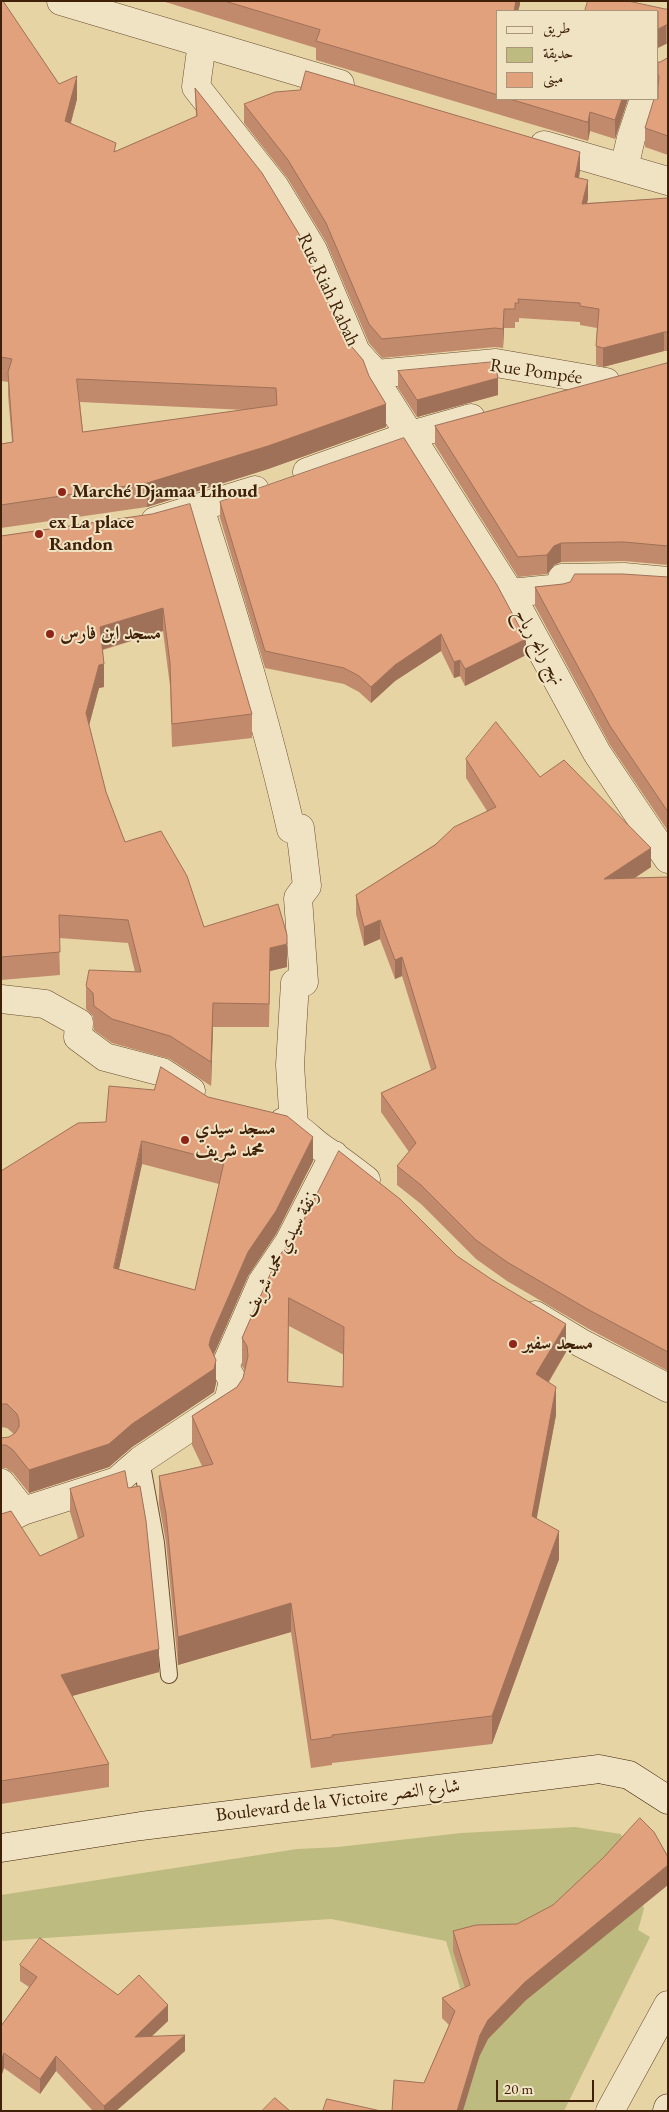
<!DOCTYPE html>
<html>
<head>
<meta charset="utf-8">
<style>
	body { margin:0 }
	#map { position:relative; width:669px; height:2112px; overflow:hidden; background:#e7d4a4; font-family:"EB Garamond",Amiri,serif }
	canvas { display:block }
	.frame { position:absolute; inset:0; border:2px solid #3f2008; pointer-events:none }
	.legend { position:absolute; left:496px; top:10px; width:162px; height:90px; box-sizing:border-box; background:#efe3c4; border:1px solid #a99579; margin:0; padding:6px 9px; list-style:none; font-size:15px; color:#3f2008 }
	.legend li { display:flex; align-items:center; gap:10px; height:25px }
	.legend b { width:25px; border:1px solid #a99579 }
	.scale { position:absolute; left:496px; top:2080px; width:98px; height:22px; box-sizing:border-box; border:2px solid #3f2008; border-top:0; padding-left:6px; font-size:15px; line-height:18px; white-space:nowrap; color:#3f2008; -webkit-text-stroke:4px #efe3c4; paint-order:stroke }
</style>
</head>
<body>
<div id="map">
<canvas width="669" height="2112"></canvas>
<div class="frame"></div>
<ul class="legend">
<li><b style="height:6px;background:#efe3c4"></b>طريق</li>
<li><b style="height:14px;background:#bebb80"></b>حديقة</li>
<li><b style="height:14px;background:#e2a17d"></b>مبنى</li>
</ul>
<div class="scale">20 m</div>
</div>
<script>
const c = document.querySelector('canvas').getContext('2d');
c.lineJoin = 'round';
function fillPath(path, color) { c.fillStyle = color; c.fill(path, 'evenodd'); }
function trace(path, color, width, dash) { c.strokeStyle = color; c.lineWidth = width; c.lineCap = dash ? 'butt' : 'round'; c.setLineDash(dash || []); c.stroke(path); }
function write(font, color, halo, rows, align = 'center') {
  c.font = font + ' "EB Garamond",Amiri,serif'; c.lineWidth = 4; c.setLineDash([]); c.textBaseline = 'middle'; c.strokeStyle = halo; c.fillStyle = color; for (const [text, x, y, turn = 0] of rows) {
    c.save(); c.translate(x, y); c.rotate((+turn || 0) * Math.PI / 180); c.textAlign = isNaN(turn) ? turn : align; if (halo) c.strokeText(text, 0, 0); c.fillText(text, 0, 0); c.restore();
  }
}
const green = new Path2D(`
	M 575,1827 L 621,1834 L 644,1909 L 638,1930 L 650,1937 L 564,2111 L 463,2111 L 480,2055 L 446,1941 L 331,1919 L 1,1941 L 1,1895 L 297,1849 L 338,1847 L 461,1833 Z`);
const lane = new Path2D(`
	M 141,1460 L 156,1543 L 169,1675`);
const street = new Path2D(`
	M 61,1 L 340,84
	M 202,43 L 196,87 L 275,187 L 313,250 L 356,352 L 376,374 L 381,384 L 382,391 L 510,593 L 597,753 L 668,859
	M 544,145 L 668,181
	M 624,168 L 631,138 L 644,99
	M 376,374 L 496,363 L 606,382
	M 307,472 L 411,435 L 471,418
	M 200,508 C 234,615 266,720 291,829 L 300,828 L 307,886 L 298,898 L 304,982 L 295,983 L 290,1065 L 294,1125
	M 155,521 L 255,490
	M 510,593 L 561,588 L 562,578 L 624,577 L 668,581
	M 1,999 L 45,1004 L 79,1023 L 78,1037 L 105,1057 L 162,1072 L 191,1091
	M 283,1122 C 302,1127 309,1140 325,1150 C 339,1159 352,1169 366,1180
	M 535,1315 L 581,1343 L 668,1388
	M 1,1483 L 23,1511
	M 1,1522 L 23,1511 L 117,1481 L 141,1460 L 228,1402 L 233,1381 L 225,1367 L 262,1282 L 289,1242 L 334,1155
	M 610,2111 L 668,2005`);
const secondary = new Path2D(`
	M 1,1848 L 141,1826 L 599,1769 L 629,1775 L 668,1800
	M 667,2111 L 668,2108`);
const wall = new Path2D(`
	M 1,1 L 59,84 L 77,99 L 71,123 L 116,151 L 196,117 L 195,88 L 342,335 L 386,427 L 268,469 L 147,507 L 1,528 L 1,444 L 12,442 L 8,395 L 8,382 L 1,381 ZM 80,402 L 141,405 L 245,410 L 83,432 Z
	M 162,1 L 520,1 L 518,11 L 498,11 L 498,99 L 628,99 L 615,139 L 590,131 L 588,141 L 316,60 L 316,48 Z
	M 665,9 L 668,9 L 668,44 L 666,44 Z
	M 668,58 L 668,155 L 645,147 L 645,128 L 658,99 L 658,62 L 660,62 Z
	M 244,104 L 580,171 L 579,178 L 588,199 L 587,203 L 668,198 L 668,351 L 664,351 L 603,367 L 596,365 L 596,346 L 597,328 L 580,325 L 580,322 L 519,318 L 519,322 L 515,322 L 515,328 L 504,328 L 503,348 L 495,347 L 382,358 L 369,343 L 326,242 L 288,179 L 244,123 Z
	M 668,363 L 668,565 L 624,561 L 561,562 L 554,565 L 547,574 L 518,577 L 435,445 L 435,426 Z
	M 398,371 L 498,395 L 417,417 L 398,388 Z
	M 220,502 L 526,655 L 465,686 L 460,676 L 454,678 L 441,651 L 395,681 L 371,703 L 359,692 L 344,684 L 265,668 L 220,518 Z
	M 152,514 L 252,714 L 252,738 L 172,747 L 170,686 L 163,631 L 103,650 L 104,687 L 99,688 L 89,725 L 106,792 L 125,842 L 204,927 L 287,967 L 270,971 L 269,1027 L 213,1027 L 211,1086 L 170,1059 L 112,1043 L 94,1030 L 93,1016 L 86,1009 L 86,986 L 135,972 L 128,943 L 59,938 L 60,975 L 1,980 L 1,536 Z
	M 668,577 L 668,831 L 610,745 L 535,606 L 535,587 Z
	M 466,759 L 540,777 L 651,867 L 635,878 L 668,877 L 668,1371 L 589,1329 L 507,1281 L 476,1259 L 421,1204 L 397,1185 L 397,1166 L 409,1152 L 381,1112 L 381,1093 L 431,1070 L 402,976 L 395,979 L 380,939 L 364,946 L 356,914 L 356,895 L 487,811 L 466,778 Z
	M 208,1097 L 313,1161 L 276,1234 L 248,1276 L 214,1354 L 216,1383 L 214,1392 L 132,1447 L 109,1467 L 29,1493 L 13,1473 L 6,1468 L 1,1468 L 1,1438 L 9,1437 L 14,1434 L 7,1428 L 1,1427 L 1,1171 L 106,1122 ZM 142,1164 L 219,1184 L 195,1290 L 119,1269 Z
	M 457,1256 L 566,1352 L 549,1382 L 556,1415 L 536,1518 L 559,1559 L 492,1744 L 332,1763 L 332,1765 L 311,1768 L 291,1632 L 178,1665 L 166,1542 L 159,1504 L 159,1476 L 202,1466 L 192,1445 L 192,1416 L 237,1387 L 243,1378 L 245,1370 L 242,1366 L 242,1338 L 276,1261 ZM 289,1326 L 344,1355 L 343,1387 L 288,1382 Z
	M 70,1489 L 159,1672 L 72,1696 L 109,1764 L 109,1787 L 1,1804 L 1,1514 L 40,1556 L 78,1539 L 70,1512 Z
	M 453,1931 L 525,2001 L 488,2039 L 480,2055 L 424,2083 L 449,2025 L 442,2018 L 442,1998 L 465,1988 L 453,1951 Z
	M 20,1965 L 118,1995 L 168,2021 L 152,2036 L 185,2051 L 116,2111 L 93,2111 L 56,2071 L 40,2094 L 4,2068 L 1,2077 L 1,2026 L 29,1987 L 20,1981 Z`);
const shadedWall = new Path2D(`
	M 516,1 L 520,1 L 520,5 L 518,11 L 514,11 Z
	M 666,25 L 666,44 L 658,48 L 658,29 Z
	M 77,76 L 77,99 L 65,144 L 65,121 Z
	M 622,99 L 628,99 L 615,139 L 615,120 Z
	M 590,112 L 590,131 L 588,141 L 588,122 Z
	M 580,152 L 580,171 L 575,196 L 575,177 Z
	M 588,180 L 588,199 L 582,223 L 582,204 Z
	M 504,309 L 504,328 L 503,348 L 503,329 Z
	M 664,332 L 664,351 L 603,367 L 603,348 Z
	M 498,378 L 498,395 L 417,417 L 417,400 Z
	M 386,404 L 386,427 L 268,469 L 147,507 L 147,483 Z
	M 561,543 L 561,562 L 554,565 L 547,574 L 547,555 L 554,546 Z
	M 163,608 L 163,631 L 100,650 L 100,627 Z
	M 441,634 L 441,651 L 395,681 L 371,703 L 371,687 L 395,665 Z
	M 526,639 L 526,655 L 465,686 L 465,669 Z
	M 460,660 L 460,676 L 454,678 L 454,662 Z
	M 104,664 L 104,687 L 99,688 L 86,737 L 86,713 L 99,665 Z
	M 651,848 L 651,867 L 604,898 L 604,879 Z
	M 380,920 L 380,939 L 364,946 L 364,927 Z
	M 287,944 L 287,967 L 270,971 L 269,1027 L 270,948 Z
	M 402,957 L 402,976 L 395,979 L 395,960 Z
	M 213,1003 L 213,1027 L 211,1086 L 211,1062 Z
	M 313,1137 L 313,1161 L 276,1234 L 248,1276 L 211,1361 L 209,1345 L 211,1337 L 248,1252 Z
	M 142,1141 L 142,1164 L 114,1291 L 114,1268 Z
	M 566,1324 L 566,1352 L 536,1402 L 536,1374 Z
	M 216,1360 L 216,1383 L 214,1392 L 132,1447 L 109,1467 L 29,1493 L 29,1470 L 132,1424 Z
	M 556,1387 L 556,1415 L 532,1544 L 532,1516 Z
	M 559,1531 L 559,1559 L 492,1744 L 492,1716 Z
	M 291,1603 L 291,1632 L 178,1665 L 178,1637 Z
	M 159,1649 L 159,1672 L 61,1699 L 61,1675 Z
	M 668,1865 L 668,1885 L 525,2001 L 488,2039 L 480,2055 L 463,2111 L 457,2111 L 480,2035 L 488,2020 L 525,1982 Z
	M 168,2005 L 168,2021 L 135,2052 L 135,2037 Z
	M 185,2035 L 185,2051 L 116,2111 L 104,2111 L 104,2106 Z
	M 4,2053 L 4,2068 L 1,2077 L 1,2061 Z
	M 56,2056 L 56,2071 L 40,2094 L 40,2079 Z`);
const building = new Path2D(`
	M 1,1 L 3,1 L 59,84 L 77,76 L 65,121 L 116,143 L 114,152 L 197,116 L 195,88 L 262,173 L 299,234 L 342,335 L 363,360 L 369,376 L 386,404 L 268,446 L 147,483 L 1,505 L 1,444 L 13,442 L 8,372 L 12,359 L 1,357 ZM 77,379 L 276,388 L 277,405 L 83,432 Z
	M 225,1 L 516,1 L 514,11 L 498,11 L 498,95 L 316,41 L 320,30 Z
	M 588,1 L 628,1 L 665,9 L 668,9 L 668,25 L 666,25 L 658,29 L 658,11 L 585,11 Z
	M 668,58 L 668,136 L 645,128 L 654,99 L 658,99 L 658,88 L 659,77 L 658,74 L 658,62 L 660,62 Z
	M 306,71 L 580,152 L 575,177 L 588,180 L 582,204 L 668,198 L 668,332 L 664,332 L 603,348 L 596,346 L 599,309 L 580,306 L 580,303 L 518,299 L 519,303 L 515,303 L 515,309 L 504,309 L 503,329 L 495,328 L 382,339 L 369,324 L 326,223 L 288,160 L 244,104 L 275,92 L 300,90 Z
	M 510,99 L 622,99 L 615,120 L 590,112 L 588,122 Z
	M 495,362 L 498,378 L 417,400 L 398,371 Z
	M 668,363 L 668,546 L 624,542 L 561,543 L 554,546 L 547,555 L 518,557 L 435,426 Z
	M 404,438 L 497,585 L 526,639 L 465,669 L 460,660 L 454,662 L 441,634 L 395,665 L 371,687 L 359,676 L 344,668 L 265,651 L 220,502 Z
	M 190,504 L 252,714 L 172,724 L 170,663 L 163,608 L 100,627 L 104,664 L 99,665 L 86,713 L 106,792 L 125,842 L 161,831 L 187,876 L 204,927 L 278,904 L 287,935 L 287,944 L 270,948 L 269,1004 L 213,1003 L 211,1062 L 170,1036 L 112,1019 L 94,1006 L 93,993 L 86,986 L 89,970 L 141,972 L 128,920 L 59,915 L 60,952 L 1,957 L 1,536 L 152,514 Z
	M 575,574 L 623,574 L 668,577 L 668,812 L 610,726 L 535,587 L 563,584 L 570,582 Z
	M 496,722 L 540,777 L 564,760 L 651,848 L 604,879 L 668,877 L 668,1352 L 589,1310 L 507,1262 L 476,1240 L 421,1185 L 397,1166 L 416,1143 L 381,1093 L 436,1068 L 402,957 L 395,960 L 380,920 L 364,927 L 356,895 L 435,845 L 454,827 L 496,807 L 466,759 Z
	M 161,1067 L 208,1097 L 287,1116 L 313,1137 L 276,1211 L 248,1252 L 211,1337 L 209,1345 L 216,1360 L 214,1369 L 132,1424 L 109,1444 L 29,1470 L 13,1450 L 6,1445 L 1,1445 L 1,1438 L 9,1437 L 15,1433 L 19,1427 L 19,1420 L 17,1414 L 7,1404 L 1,1404 L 1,1171 L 78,1123 L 106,1122 L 109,1086 L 154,1090 ZM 142,1141 L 224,1162 L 195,1290 L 114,1268 Z
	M 339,1151 L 400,1199 L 457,1256 L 491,1279 L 566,1324 L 536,1374 L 556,1387 L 532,1516 L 559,1531 L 492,1716 L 332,1735 L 332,1737 L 311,1740 L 291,1603 L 178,1637 L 166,1514 L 159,1476 L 213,1464 L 192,1416 L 237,1387 L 243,1378 L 248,1356 L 247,1346 L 242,1338 L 276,1261 L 303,1221 ZM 289,1298 L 344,1327 L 343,1387 L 288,1382 Z
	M 125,1471 L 128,1488 L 140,1486 L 146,1521 L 159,1649 L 61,1675 L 109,1764 L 1,1781 L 1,1514 L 11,1511 L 40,1556 L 84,1536 L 70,1489 Z
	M 640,1818 L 654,1832 L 668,1857 L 668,1865 L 525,1982 L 488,2020 L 480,2035 L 457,2111 L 392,2111 L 394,2080 L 424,2083 L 448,2028 L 455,2011 L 442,1998 L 470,1985 L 453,1931 L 476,1925 L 517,1924 L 553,1905 L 604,1857 Z
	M 40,1938 L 118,1995 L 139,1975 L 168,2005 L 135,2037 L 185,2035 L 104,2106 L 56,2056 L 40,2079 L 4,2053 L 1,2061 L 1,2026 L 37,1977 L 20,1965 Z
	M 275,2098 L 290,2111 L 262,2111 Z
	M 327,2099 L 381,2111 L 323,2111 Z`);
const markers = [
	[62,492,5,"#8f2418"],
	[39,534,5,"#8f2418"],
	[50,634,5,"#8f2418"],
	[185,1140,5,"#8f2418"],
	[513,1344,5,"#8f2418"]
];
const streetNames = [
	["Rue Riah Rabah",328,290,65],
	["Rue Pompée",536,372,8],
	["نهج رابح رياح",539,647,61],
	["زنقة سيدي محمد شريف",281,1254,-62],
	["Boulevard de la Victoire شارع النصر",338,1801,-7]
];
const poiNames = [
	["Marché Djamaa Lihoud",72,492],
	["ex La place",49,523],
	["Randon",49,545],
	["مسجد ابن فارس",60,634],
	["مسجد سيدي",195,1129],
	["محمد شريف",195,1151],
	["مسجد سفير",523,1344]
];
fillPath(green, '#bebb80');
trace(lane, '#694d2f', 18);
trace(street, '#694d2f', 29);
trace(secondary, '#3f2008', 29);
trace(lane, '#efe3c4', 16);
trace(street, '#efe3c4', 28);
trace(secondary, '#efe3c4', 28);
fillPath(wall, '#c28a6c');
fillPath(shadedWall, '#9e7158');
fillPath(building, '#e2a17d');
trace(building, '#9e7158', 1);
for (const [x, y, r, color] of markers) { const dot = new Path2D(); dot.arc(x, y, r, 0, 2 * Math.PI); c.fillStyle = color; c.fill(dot); trace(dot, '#efe3c4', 2); }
write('19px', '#3f2008', '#efe3c4', streetNames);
write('bold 19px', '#3f2008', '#efe3c4', poiNames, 'left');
</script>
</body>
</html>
